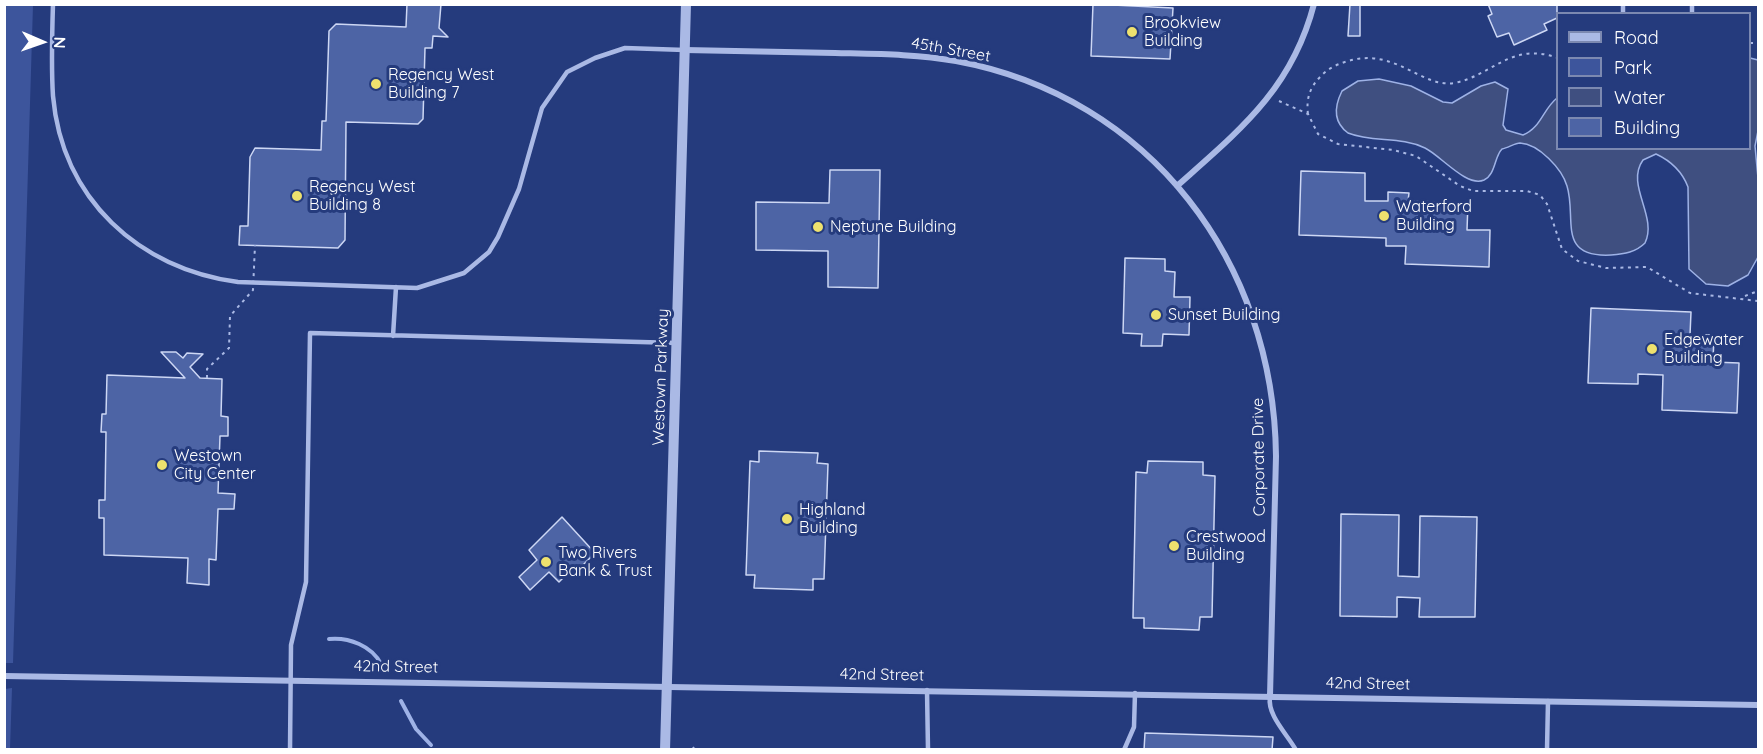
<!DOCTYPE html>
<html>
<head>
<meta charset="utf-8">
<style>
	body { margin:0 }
	#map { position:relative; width:1763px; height:754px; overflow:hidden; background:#253b7d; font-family:Quicksand,sans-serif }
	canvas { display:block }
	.frame { position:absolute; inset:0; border:6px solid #fff; pointer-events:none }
	.legend { position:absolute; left:1556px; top:12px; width:195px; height:138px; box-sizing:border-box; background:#253b7d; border:2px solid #7c89b1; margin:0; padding:8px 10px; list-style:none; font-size:18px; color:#fff }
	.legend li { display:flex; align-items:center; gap:12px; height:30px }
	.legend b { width:30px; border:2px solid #7c89b1 }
	.north { position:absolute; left:12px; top:12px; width:60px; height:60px; -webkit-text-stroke:4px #253b7d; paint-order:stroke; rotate:92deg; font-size:16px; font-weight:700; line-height:24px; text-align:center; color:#fff }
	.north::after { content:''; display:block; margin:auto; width:21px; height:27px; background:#fff; clip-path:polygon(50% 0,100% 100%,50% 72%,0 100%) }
</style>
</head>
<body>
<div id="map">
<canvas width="1763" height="754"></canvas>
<div class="frame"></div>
<ul class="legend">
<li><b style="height:8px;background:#aab9e5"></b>Road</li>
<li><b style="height:16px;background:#3d559c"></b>Park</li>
<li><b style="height:16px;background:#3f4f80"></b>Water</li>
<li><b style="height:16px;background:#4d64a5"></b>Building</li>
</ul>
<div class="north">N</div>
</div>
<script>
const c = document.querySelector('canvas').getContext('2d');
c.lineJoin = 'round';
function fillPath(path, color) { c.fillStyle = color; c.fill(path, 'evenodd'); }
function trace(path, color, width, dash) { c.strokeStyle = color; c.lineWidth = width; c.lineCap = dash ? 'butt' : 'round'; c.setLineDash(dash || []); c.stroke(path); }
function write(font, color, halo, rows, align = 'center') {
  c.font = font + ' Quicksand,sans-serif'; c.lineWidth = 6; c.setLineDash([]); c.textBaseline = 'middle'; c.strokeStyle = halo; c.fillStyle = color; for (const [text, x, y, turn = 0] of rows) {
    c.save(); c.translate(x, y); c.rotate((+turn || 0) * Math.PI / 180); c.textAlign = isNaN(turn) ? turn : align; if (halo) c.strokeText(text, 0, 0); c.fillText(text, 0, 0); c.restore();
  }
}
const green = new Path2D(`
	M 33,5 L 13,663 L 4,663 L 4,5 Z
	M 12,688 L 10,749 L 5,749 L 5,689 Z`);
const water = new Path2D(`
	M 1750,58 L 1758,60 L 1758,131 L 1755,146 L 1758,178 L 1758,257 L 1748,275 L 1728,286 L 1706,284 L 1689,269 L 1688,187 C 1682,171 1671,161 1656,154 L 1643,160 C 1625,185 1658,216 1645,243 C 1636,252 1625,254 1611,255 C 1556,258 1577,218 1567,186 C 1562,169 1539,144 1520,143 C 1515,143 1508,148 1502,149 C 1494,157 1496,174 1484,180 C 1467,188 1440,155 1425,148 C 1400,136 1373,143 1348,133 C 1333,122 1334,107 1342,91 L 1358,81 L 1379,79 L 1411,86 L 1443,102 L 1452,103 L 1481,86 L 1495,82 L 1508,89 L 1503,125 L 1506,130 L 1523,135 C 1541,128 1543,109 1557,98 L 1558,148 L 1750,148 Z`);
const stream = new Path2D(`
	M 329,639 C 349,637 372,646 381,664
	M 401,701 L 416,729 L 431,745`);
const building = new Path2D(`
	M 407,4 L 441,4 L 439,28 L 448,37 L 433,36 L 432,48 L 425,48 L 423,119 L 418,124 L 346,122 L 345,240 L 338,248 L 239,245 L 240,226 L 248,226 L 250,157 L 255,148 L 321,150 L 322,121 L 326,121 L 329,31 L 336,24 L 406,27 Z
	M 1093,4 L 1173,8 L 1170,59 L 1091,56 Z
	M 1350,4 L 1360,4 L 1360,36 L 1348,36 Z
	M 1488,4 L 1557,4 L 1557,18 L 1544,24 L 1547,30 L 1514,45 L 1509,33 L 1497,37 L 1488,16 L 1492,14 Z
	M 830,170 L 880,170 L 878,288 L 828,287 L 828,251 L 756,250 L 756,202 L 829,203 Z
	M 1301,171 L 1365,173 L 1365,201 L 1388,201 L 1388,192 L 1409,193 L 1408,201 L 1468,203 L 1467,230 L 1490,230 L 1489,267 L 1405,264 L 1406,246 L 1386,246 L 1386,238 L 1299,235 Z
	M 1125,258 L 1165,259 L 1165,271 L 1175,272 L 1174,297 L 1190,297 L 1189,335 L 1163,334 L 1162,346 L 1141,346 L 1142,334 L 1123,333 Z
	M 1591,308 L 1691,312 L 1690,335 L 1714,335 L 1713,362 L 1739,363 L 1737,413 L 1662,410 L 1663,375 L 1638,374 L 1638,384 L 1588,383 Z
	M 161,352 L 176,352 L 183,358 L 187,353 L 203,354 L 190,367 L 200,378 L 222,379 L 221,416 L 228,417 L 228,436 L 220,436 L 218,493 L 235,494 L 234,509 L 218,509 L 216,560 L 209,559 L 209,585 L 187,583 L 188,558 L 104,555 L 104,518 L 99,518 L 99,500 L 105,500 L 106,432 L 101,432 L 102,414 L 106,414 L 107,375 L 185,378 Z
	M 759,451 L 818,453 L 817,463 L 828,464 L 824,579 L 813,579 L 813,590 L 754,588 L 755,575 L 746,575 L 750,461 L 759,462 Z
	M 1148,461 L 1203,462 L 1203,475 L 1215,476 L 1212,617 L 1200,617 L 1199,630 L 1144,628 L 1144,618 L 1133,618 L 1136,472 L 1147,473 Z
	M 1341,514 L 1399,515 L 1398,576 L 1419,577 L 1420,516 L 1477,517 L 1475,617 L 1419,617 L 1420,598 L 1397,597 L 1397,617 L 1340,616 Z
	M 562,517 L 595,553 L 576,572 L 576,577 L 566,575 L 559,582 L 549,572 L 530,590 L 519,577 L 537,560 L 529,550 Z
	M 1145,733 L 1273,737 L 1272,750 L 1144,750 Z`);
const path = new Path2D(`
	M 1750,43 L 1758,43
	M 1279,101 L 1308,114 L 1318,134 L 1338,144 L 1393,150 L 1416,156 L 1460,186 L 1473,191 L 1527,191 L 1540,195 L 1547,204 L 1562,249 L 1578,261 L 1606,268 L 1647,267 L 1690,293 L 1758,301
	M 1308,114 C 1306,98 1310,87 1321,76 C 1328,68 1338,64 1348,61 C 1395,47 1421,88 1454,83 C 1492,76 1511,41 1558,58
	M 1745,296 L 1758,291
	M 693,747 L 695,750`);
const service = new Path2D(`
	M 53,4 C 52,35 51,66 53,96 C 62,199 139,269 238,282 L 417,288 L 464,273 L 489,252 L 498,237 L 519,189 L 542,108 L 567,72 L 595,58 L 625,48 L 685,50
	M 1623,14 L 1623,4
	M 1692,14 L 1692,4
	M 393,336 L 396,287
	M 927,690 L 928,750
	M 1270,697 C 1267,715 1287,734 1296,750
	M 290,750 L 291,645 L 306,582 L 310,333 L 677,343
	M 1124,750 L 1134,727 L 1135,693
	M 1547,750 L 1548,701`);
const minor = new Path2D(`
	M 685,50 C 735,51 785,52 835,53 C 875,54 916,54 956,61 C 1151,97 1274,263 1276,456 L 1270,696
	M 1177,186 C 1240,130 1292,89 1314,4
	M 4,676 L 1758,705`);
const tertiary = new Path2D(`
	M 665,750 L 686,4`);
const pathBridge = new Path2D(`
	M 207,378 L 207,369 L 229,348 L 230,316 L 253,290 L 255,245`);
const markers = [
	[1132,32,6,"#eee16e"],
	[376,84,6,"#eee16e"],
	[297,196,6,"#eee16e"],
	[1384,216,6,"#eee16e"],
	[818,227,6,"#eee16e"],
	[1156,315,6,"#eee16e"],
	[1652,349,6,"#eee16e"],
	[162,465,6,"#eee16e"],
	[787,519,6,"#eee16e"],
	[1174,546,6,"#eee16e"],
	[546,562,6,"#eee16e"]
];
const poiNames = [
	["Brookview",1144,23],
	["Building",1144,41],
	["Regency West",388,75],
	["Building 7",388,93],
	["Regency West",309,187],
	["Building 8",309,205],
	["Waterford",1396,207],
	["Building",1396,225],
	["Neptune Building",830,227],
	["Sunset Building",1168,315],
	["Edgewater",1664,340],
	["Building",1664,358],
	["Westown",174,456],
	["City Center",174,474],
	["Highland",799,510],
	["Building",799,528],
	["Crestwood",1186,537],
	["Building",1186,555],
	["Two Rivers",558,553],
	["Bank & Trust",558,571]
];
const streetNames = [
	["45th Street",951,50,10],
	["Westown Parkway",661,377,-88],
	["Corporate Drive",1259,457,-91],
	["42nd Street",396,667,1],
	["42nd Street",882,675,1],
	["42nd Street",1368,684,1]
];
fillPath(green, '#3d559c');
fillPath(water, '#3f4f80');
trace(water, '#9eb2e6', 1.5);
trace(stream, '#9eb2e6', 4);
fillPath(building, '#4d64a5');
trace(building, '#cdd7f4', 1.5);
trace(path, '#aab9e5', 2, [3, 4.5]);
trace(service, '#aab9e5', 4.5);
trace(minor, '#aab9e5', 6);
trace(tertiary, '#aab9e5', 10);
trace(pathBridge, '#aab9e5', 2, [3, 4.5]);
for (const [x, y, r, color] of markers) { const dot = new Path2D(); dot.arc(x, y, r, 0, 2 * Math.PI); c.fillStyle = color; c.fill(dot); trace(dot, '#253b7d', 2); }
write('16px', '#fff', '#253b7d', poiNames, 'left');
write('16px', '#fff', '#253b7d', streetNames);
</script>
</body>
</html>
